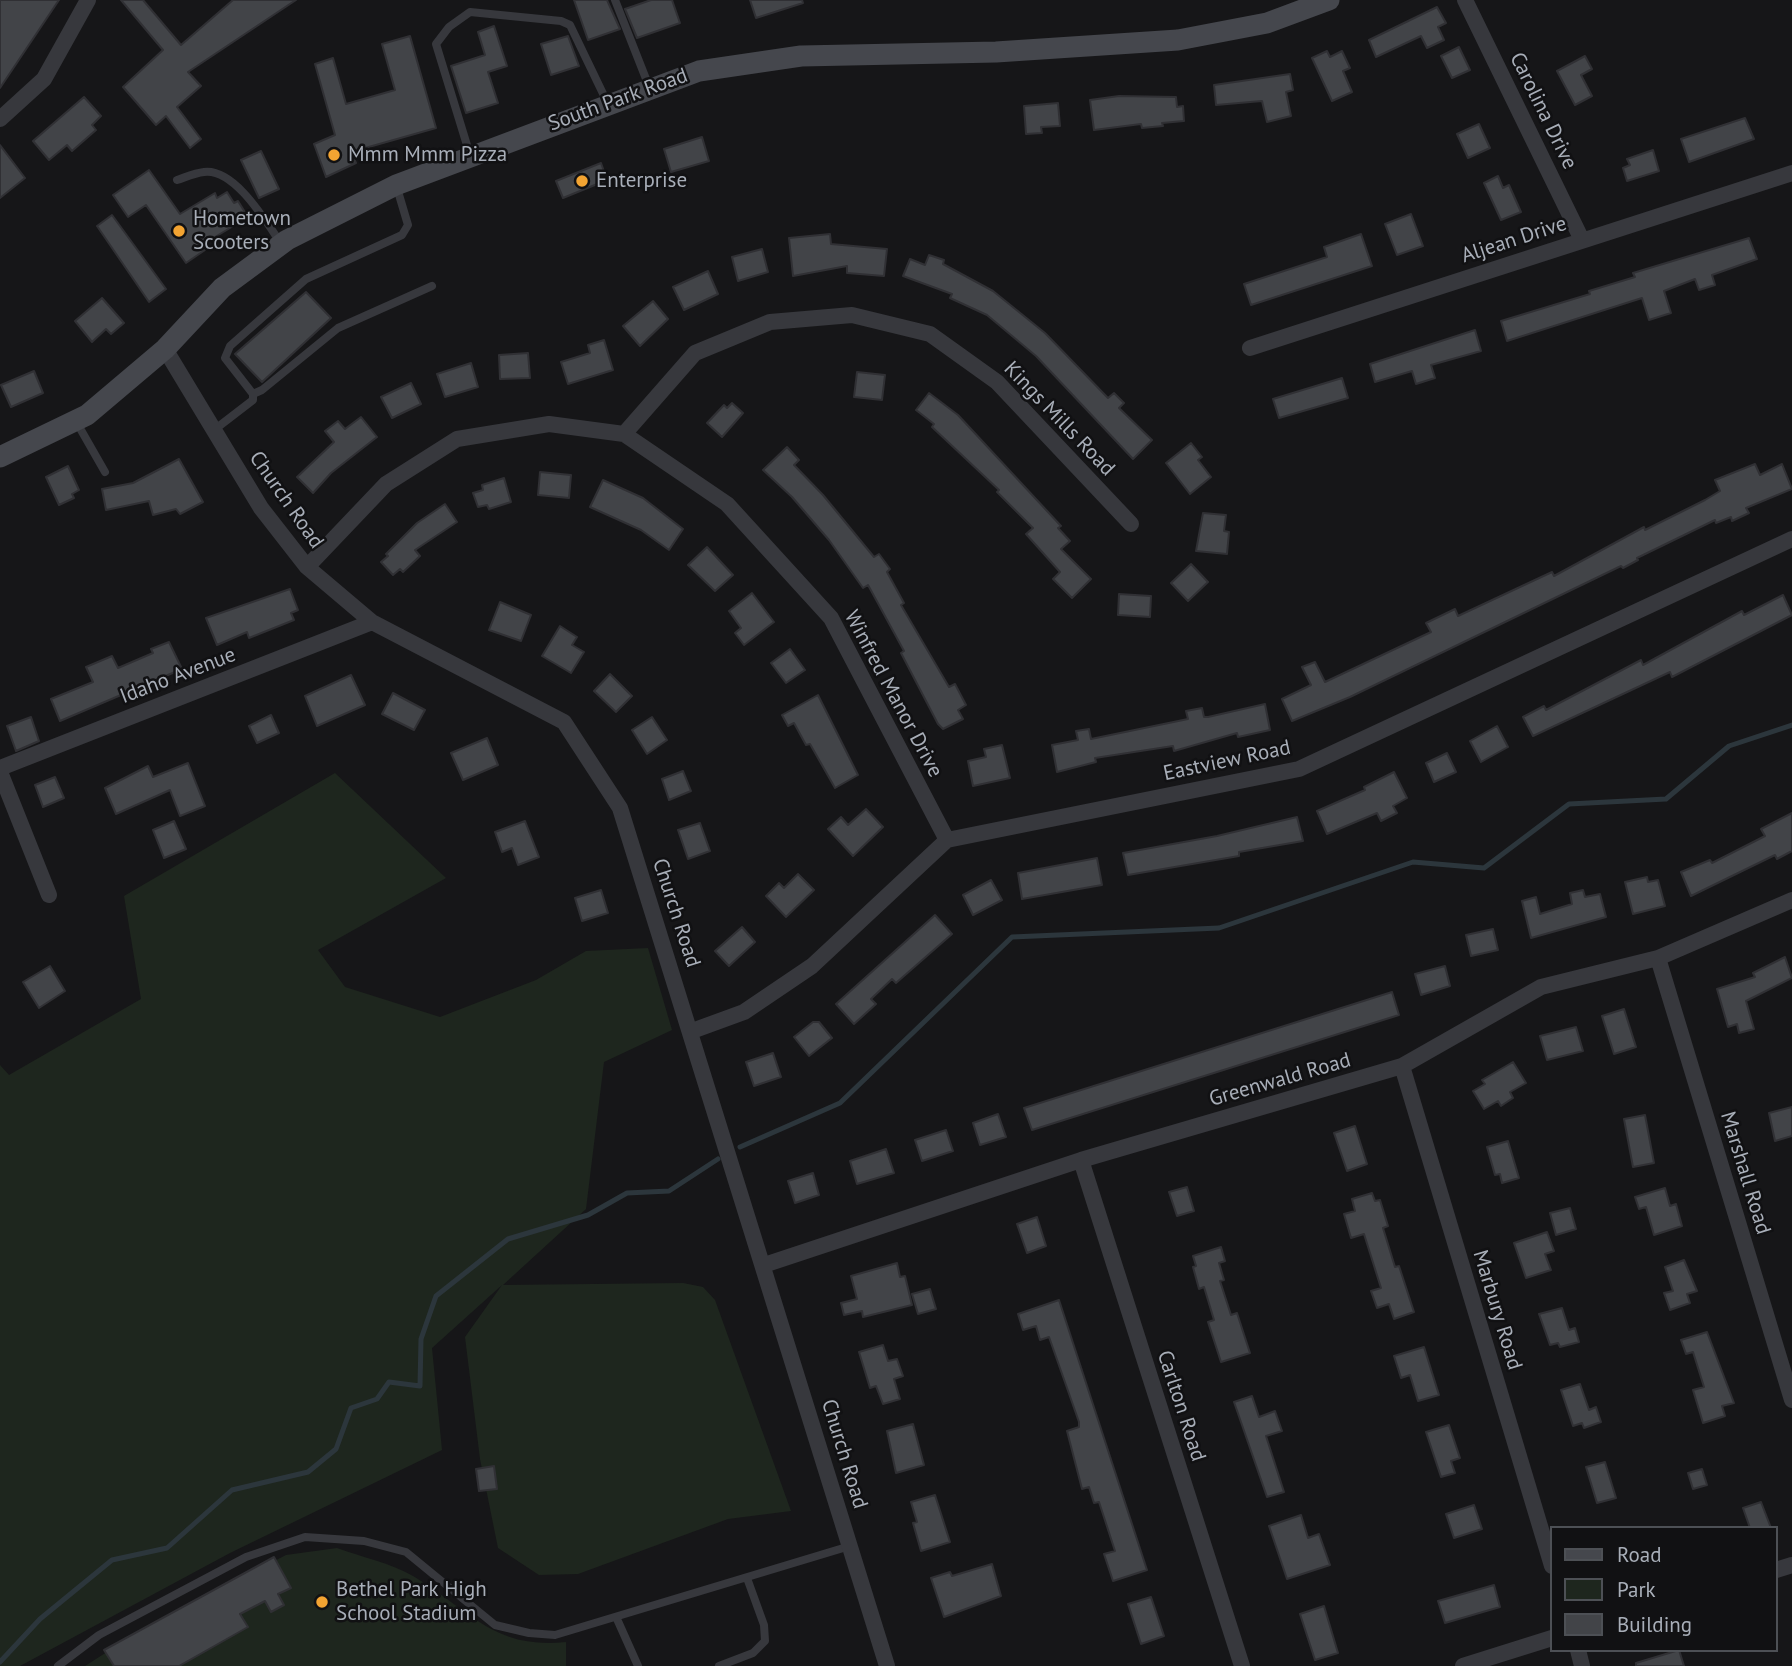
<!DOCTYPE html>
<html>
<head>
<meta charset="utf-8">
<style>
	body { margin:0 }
	#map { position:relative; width:1792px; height:1666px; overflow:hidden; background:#161618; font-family:"PT Sans",sans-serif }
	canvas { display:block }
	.legend { position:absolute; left:1550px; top:1526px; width:228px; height:126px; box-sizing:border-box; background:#111113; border:2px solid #4d5055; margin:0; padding:9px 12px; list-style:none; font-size:21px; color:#a8aeb8 }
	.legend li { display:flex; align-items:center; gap:14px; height:35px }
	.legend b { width:35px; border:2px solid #4d5055 }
</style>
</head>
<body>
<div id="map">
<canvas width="1792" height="1666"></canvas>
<ul class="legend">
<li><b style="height:9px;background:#45474d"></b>Road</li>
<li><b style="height:19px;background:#1e261e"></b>Park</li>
<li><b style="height:19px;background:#424448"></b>Building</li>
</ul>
</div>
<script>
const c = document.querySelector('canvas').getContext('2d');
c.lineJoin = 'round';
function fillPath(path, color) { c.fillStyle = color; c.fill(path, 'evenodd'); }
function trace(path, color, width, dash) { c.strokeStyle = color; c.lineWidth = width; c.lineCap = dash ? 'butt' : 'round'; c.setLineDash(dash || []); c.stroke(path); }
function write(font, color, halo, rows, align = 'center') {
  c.font = font + ' "PT Sans",sans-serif'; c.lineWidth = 5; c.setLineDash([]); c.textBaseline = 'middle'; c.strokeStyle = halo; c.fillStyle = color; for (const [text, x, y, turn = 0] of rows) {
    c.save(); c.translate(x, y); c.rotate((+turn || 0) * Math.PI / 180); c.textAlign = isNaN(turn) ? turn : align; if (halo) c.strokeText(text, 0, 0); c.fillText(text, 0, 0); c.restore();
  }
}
const green = new Path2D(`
	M 335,773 L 446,878 L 318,950 L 345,987 L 440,1017 L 536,980 L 586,951 L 648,948 L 672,1030 L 604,1062 L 586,1209 L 503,1285 L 683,1283 L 703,1287 L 715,1300 L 791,1511 L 728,1519 L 578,1574 L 539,1575 L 498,1548 L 480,1459 L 465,1337 L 502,1285 L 432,1348 L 442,1450 L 230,1553 L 20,1666 L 0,1666 L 0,1065 L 9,1075 L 141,999 L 124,896 Z
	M 337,1548 C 361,1557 391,1563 413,1576 C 469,1609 493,1650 566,1642 L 566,1666 L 85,1666 L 143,1629 L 286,1555 Z`);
const stream = new Path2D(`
	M 740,1147 L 840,1103 L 1012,937 L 1219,928 L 1413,862 L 1484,868 L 1569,804 L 1666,799 L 1729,746 L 1792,725
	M 0,1662 L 40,1619 L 112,1560 L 167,1548 L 232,1490 L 308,1472 L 336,1449 L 351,1408 L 377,1399 L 389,1382 L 420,1386 L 421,1339 L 436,1296 L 508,1239 L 588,1215 L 627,1193 L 669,1191 L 718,1159`);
const building = new Path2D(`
	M 0,0 L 59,0 L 0,88 Z
	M 121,0 L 143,0 L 181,45 L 233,0 L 296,0 L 188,72 L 201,86 L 177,107 L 201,139 L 190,148 L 166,116 L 156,125 L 123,87 L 163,50 Z
	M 574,0 L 607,0 L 620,29 L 588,40 Z
	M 651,0 L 672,0 L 680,23 L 637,38 L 625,9 Z
	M 750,0 L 802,0 L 803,3 L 756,18 Z
	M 1437,7 L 1446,23 L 1438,27 L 1444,40 L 1427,48 L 1421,36 L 1376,57 L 1369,40 Z
	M 494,26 L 507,66 L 488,72 L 498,103 L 466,113 L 451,66 L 485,55 L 478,32 Z
	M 410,36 L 436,128 L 351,152 L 356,163 L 326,177 L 314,144 L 335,135 L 315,64 L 333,58 L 346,104 L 395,90 L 382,44 Z
	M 568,36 L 579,66 L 551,75 L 541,44 Z
	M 1459,47 L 1470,70 L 1452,78 L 1441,56 Z
	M 1327,51 L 1330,57 L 1342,51 L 1350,68 L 1343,71 L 1352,92 L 1332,101 L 1312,58 Z
	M 1585,56 L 1592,69 L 1581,75 L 1592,96 L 1575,105 L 1557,71 Z
	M 1290,74 L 1293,90 L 1286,92 L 1291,116 L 1267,122 L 1262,101 L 1216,105 L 1214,85 Z
	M 1119,96 L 1176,97 L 1177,107 L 1183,106 L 1184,121 L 1162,123 L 1163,126 L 1142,128 L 1141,124 L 1094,130 L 1090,100 Z
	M 84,97 L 101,116 L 92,125 L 96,130 L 72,151 L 67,145 L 49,160 L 33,141 Z
	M 1058,103 L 1060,126 L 1041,127 L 1042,133 L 1026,134 L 1024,106 Z
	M 1745,118 L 1754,139 L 1689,162 L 1681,139 Z
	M 1479,124 L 1490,148 L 1468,158 L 1457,134 Z
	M 702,137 L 709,161 L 671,172 L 664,149 Z
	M 0,145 L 25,178 L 0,198 Z
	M 1653,150 L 1659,171 L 1627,181 L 1623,168 L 1630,165 L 1627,159 Z
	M 261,151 L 279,189 L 259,198 L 241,160 Z
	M 601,163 L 607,180 L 563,198 L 556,181 Z
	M 149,170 L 180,214 L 215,193 L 217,198 L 227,192 L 234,203 L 238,201 L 248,217 L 202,245 L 205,250 L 186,263 L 146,205 L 128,217 L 113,195 Z
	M 1498,176 L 1503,188 L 1509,185 L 1521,212 L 1501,220 L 1484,183 Z
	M 1411,214 L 1423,246 L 1397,255 L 1385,224 Z
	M 112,215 L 166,289 L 149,302 L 97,226 Z
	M 830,234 L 831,244 L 887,249 L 884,276 L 847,273 L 847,266 L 793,276 L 789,238 Z
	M 1361,234 L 1372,266 L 1251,305 L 1244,284 L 1327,257 L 1324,247 Z
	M 1749,238 L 1757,259 L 1712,275 L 1715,285 L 1699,290 L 1695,279 L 1664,291 L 1671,313 L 1649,320 L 1642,298 L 1507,341 L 1501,321 L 1590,294 L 1589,291 L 1635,277 L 1633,273 Z
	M 762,249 L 768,272 L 738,281 L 732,257 Z
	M 929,255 L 944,260 L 943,264 L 993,291 L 1045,333 L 1108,398 L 1114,393 L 1124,403 L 1119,408 L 1152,440 L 1133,459 L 1036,356 L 987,315 L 950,298 L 952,294 L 903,276 L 910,259 L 925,265 Z
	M 708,271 L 718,294 L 684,310 L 673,287 Z
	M 306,292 L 331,318 L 262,382 L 235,354 Z
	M 102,298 L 124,323 L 111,334 L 106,329 L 92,342 L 75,321 Z
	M 653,301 L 668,319 L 640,346 L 623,326 Z
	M 1475,330 L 1481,351 L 1431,365 L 1435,378 L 1416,384 L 1412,371 L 1375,382 L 1370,364 Z
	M 604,340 L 613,370 L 568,384 L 561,362 L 590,353 L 588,345 Z
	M 528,353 L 530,378 L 500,379 L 499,355 Z
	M 471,363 L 478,387 L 445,397 L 437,374 Z
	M 34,371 L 43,393 L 11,407 L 1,385 Z
	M 857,372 L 885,375 L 882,400 L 854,397 Z
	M 1342,378 L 1348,398 L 1279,418 L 1273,399 Z
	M 411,383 L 421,404 L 392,418 L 381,397 Z
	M 929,393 L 958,415 L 1061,526 L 1058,528 L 1070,541 L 1061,549 L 1091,579 L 1072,598 L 1053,579 L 1060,572 L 1026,534 L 1033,528 L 997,492 L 999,490 L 932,427 L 934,424 L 916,410 Z
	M 732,403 L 743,413 L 722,437 L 707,423 L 724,405 L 727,408 Z
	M 361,417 L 377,437 L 331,473 L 313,493 L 297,477 L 334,442 L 325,431 L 338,421 L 345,429 Z
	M 1191,443 L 1202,457 L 1198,460 L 1211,477 L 1190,494 L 1166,463 Z
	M 787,447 L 799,460 L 794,465 L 823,495 L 874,557 L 879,554 L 890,569 L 887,572 L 904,603 L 901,605 L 949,687 L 955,684 L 966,705 L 958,710 L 963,719 L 943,729 L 938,724 L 901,653 L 904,651 L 868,585 L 863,588 L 829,540 L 792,497 L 763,470 Z
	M 179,459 L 203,502 L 180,514 L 176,509 L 153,515 L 149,501 L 106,510 L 102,489 L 133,483 Z
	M 1755,464 L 1760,475 L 1782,464 L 1792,489 L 1746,508 L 1749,513 L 1732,521 L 1731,517 L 1716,523 L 1715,520 L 1637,558 L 1638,560 L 1623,568 L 1621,566 L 1350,697 L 1292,721 L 1282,699 L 1311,685 L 1302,667 L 1315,662 L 1325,682 L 1431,632 L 1426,623 L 1455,609 L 1458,616 L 1552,572 L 1554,576 L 1644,527 L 1645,530 L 1705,500 L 1720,491 L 1715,480 Z
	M 68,466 L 79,490 L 72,494 L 74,498 L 59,505 L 46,477 Z
	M 540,472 L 571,475 L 569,498 L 538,495 Z
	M 504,478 L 511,502 L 489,509 L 487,505 L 478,507 L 473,493 L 483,490 L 482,485 Z
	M 603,480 L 643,498 L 683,529 L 669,550 L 641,530 L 590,507 Z
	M 445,504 L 457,522 L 415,550 L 420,556 L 403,572 L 400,569 L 393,575 L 381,562 L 388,556 L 386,554 L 417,523 Z
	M 1203,513 L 1226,515 L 1224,531 L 1229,532 L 1227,554 L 1196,551 Z
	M 707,547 L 733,575 L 715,591 L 688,565 Z
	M 1191,564 L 1208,582 L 1188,601 L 1171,583 Z
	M 290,589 L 298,610 L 291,613 L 294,620 L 249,638 L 247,632 L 217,645 L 206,618 Z
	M 752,593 L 774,622 L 744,645 L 735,633 L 741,628 L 729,611 Z
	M 1119,594 L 1151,596 L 1150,617 L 1118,615 Z
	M 1783,595 L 1792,615 L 1672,677 L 1670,672 L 1533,736 L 1523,717 L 1544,706 L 1546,710 L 1641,660 L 1643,665 L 1742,611 L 1744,615 Z
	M 500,602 L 531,615 L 521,641 L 489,630 Z
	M 560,626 L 577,637 L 572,645 L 584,652 L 571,673 L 542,656 Z
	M 169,642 L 182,669 L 60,721 L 51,699 L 93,682 L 86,667 L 112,656 L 118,668 L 153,653 L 151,649 Z
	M 790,649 L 805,670 L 786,683 L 771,663 Z
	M 610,674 L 632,696 L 616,712 L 594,691 Z
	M 351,675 L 365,705 L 317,726 L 305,696 Z
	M 393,693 L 425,710 L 414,730 L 382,714 Z
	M 818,695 L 858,775 L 835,788 L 810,744 L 806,745 L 794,723 L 788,726 L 782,715 Z
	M 1265,704 L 1270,730 L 1238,737 L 1237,733 L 1174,751 L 1173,746 L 1095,758 L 1096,762 L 1057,772 L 1052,745 L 1078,740 L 1076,731 L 1089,729 L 1091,739 L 1188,719 L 1186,711 L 1202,708 L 1204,717 L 1208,717 Z
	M 271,715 L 279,733 L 257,743 L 249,726 Z
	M 31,717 L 39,741 L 16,751 L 7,726 Z
	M 652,717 L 667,740 L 647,754 L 632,730 Z
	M 1497,726 L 1508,747 L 1481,762 L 1470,741 Z
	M 487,738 L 498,765 L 463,780 L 451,753 Z
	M 1002,745 L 1010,778 L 973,786 L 968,761 L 986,757 L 984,749 Z
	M 1447,753 L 1456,772 L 1434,782 L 1426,763 Z
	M 188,763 L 205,806 L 180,816 L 170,790 L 116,814 L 105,788 L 148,766 L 153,777 Z
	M 683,771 L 691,791 L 669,800 L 662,779 Z
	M 1394,772 L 1407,798 L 1393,806 L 1397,813 L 1381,821 L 1377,813 L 1327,834 L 1317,811 L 1365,790 L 1364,787 Z
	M 55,777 L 64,798 L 43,807 L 35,785 Z
	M 866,809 L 883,827 L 853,856 L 828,829 L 841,817 L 848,825 Z
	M 1792,813 L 1792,851 L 1777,859 L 1775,855 L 1691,896 L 1681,872 L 1710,860 L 1712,863 L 1765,836 L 1761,829 Z
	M 1297,817 L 1303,841 L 1239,852 L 1239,856 L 1128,875 L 1123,853 L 1217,836 Z
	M 174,821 L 186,849 L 164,858 L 153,830 Z
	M 525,821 L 539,857 L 518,865 L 512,848 L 502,852 L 495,832 Z
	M 700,823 L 710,851 L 688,859 L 678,830 Z
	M 1097,858 L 1102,885 L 1022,899 L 1018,873 Z
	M 798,874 L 814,890 L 786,917 L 766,896 L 779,883 L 784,888 Z
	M 1647,877 L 1648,882 L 1658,880 L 1665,906 L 1633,914 L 1625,882 Z
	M 991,880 L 1002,900 L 973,915 L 963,895 Z
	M 601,890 L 608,913 L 582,921 L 575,898 Z
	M 1583,890 L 1585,897 L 1600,894 L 1606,917 L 1531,938 L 1522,901 L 1536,897 L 1540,914 L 1572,904 L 1570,893 Z
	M 935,915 L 952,934 L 896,983 L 892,979 L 871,999 L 876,1004 L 854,1024 L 836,1004 Z
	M 742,927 L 755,942 L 729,966 L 715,951 Z
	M 1493,929 L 1498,950 L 1471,956 L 1466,935 Z
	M 1785,957 L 1792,978 L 1746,1001 L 1754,1029 L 1739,1033 L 1737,1024 L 1728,1027 L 1717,989 L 1755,977 L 1753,973 Z
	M 50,966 L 65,991 L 39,1008 L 23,982 Z
	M 1445,966 L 1450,986 L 1421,995 L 1415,974 Z
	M 1392,992 L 1399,1015 L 1032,1130 L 1024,1108 Z
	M 1624,1009 L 1636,1047 L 1614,1054 L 1602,1016 Z
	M 813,1022 L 819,1022 L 832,1038 L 809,1056 L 794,1037 Z
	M 1576,1027 L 1583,1051 L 1547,1060 L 1540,1036 Z
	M 773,1053 L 781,1077 L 754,1086 L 746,1062 Z
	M 1513,1062 L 1526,1083 L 1510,1092 L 1513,1098 L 1501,1106 L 1498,1101 L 1484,1109 L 1473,1091 L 1485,1084 L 1482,1080 Z
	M 1792,1107 L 1792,1136 L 1775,1141 L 1769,1113 Z
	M 998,1114 L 1006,1137 L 980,1145 L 973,1123 Z
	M 1645,1115 L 1654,1163 L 1633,1167 L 1624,1119 Z
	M 1355,1126 L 1367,1164 L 1347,1171 L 1334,1133 Z
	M 946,1130 L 953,1151 L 922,1161 L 915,1140 Z
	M 1508,1141 L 1519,1178 L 1502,1183 L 1500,1174 L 1495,1175 L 1487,1147 Z
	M 886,1149 L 894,1173 L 857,1184 L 850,1161 Z
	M 813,1173 L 819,1195 L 795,1203 L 788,1181 Z
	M 1187,1187 L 1194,1211 L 1177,1216 L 1169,1192 Z
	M 1665,1188 L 1670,1206 L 1676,1204 L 1682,1226 L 1654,1235 L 1646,1207 L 1639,1209 L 1635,1197 Z
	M 1372,1193 L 1375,1201 L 1380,1200 L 1388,1226 L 1383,1228 L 1395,1267 L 1399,1266 L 1414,1312 L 1394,1319 L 1389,1304 L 1377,1308 L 1371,1291 L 1381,1288 L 1364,1234 L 1351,1238 L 1344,1214 L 1355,1211 L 1352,1199 Z
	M 1570,1208 L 1576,1229 L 1556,1235 L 1550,1213 Z
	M 1037,1217 L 1046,1246 L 1027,1253 L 1017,1224 Z
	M 1547,1232 L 1554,1251 L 1545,1254 L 1551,1270 L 1526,1278 L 1514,1243 Z
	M 1221,1247 L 1225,1261 L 1219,1263 L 1224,1280 L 1220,1281 L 1231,1315 L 1237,1313 L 1250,1353 L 1221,1362 L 1208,1322 L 1214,1320 L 1204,1287 L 1199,1289 L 1193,1267 L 1196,1266 L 1193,1256 Z
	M 1684,1260 L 1697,1291 L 1687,1294 L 1690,1303 L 1670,1310 L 1664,1293 L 1673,1291 L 1665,1267 Z
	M 897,1263 L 900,1277 L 905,1276 L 912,1305 L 863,1317 L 862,1311 L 844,1315 L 841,1303 L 857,1299 L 851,1276 Z
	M 930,1289 L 936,1309 L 918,1314 L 912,1294 Z
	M 1059,1300 L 1147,1570 L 1113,1581 L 1104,1554 L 1115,1551 L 1099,1502 L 1094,1503 L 1089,1487 L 1082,1489 L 1067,1431 L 1079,1427 L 1079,1422 L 1049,1337 L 1040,1340 L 1036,1326 L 1023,1330 L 1018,1314 Z
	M 1562,1308 L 1569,1330 L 1575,1328 L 1579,1342 L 1560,1347 L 1558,1343 L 1550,1345 L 1539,1314 Z
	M 1707,1332 L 1734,1403 L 1722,1406 L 1725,1416 L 1703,1423 L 1693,1390 L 1704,1387 L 1693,1352 L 1686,1354 L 1681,1340 Z
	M 883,1345 L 888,1361 L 897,1359 L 903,1376 L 894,1379 L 900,1399 L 883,1404 L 876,1386 L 870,1388 L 859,1352 Z
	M 1424,1347 L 1439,1395 L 1418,1401 L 1410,1375 L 1401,1378 L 1394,1356 Z
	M 1580,1384 L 1589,1410 L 1596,1407 L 1601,1422 L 1584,1428 L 1582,1423 L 1573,1426 L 1561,1390 Z
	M 1252,1396 L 1259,1417 L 1275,1411 L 1282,1431 L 1266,1436 L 1284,1492 L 1267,1497 L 1234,1402 Z
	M 913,1424 L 924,1465 L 896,1473 L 887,1431 Z
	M 1449,1425 L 1460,1458 L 1451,1461 L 1455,1473 L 1441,1477 L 1426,1432 Z
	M 1605,1462 L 1616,1498 L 1597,1503 L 1586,1467 Z
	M 494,1466 L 497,1489 L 479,1491 L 476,1469 Z
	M 1702,1469 L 1707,1485 L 1693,1489 L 1688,1473 Z
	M 935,1495 L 950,1542 L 921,1551 L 913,1523 L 917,1522 L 911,1502 Z
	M 1761,1502 L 1771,1528 L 1750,1528 L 1743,1508 Z
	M 1474,1505 L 1482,1529 L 1454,1538 L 1446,1514 Z
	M 1301,1515 L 1308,1538 L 1319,1534 L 1330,1565 L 1287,1579 L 1269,1526 Z
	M 274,1557 L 291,1588 L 278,1594 L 284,1605 L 271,1612 L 265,1601 L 240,1614 L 248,1627 L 179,1666 L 114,1666 L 104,1650 Z
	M 992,1564 L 1001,1596 L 944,1617 L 931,1578 L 950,1572 L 952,1576 Z
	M 1494,1585 L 1500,1607 L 1445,1623 L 1438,1601 Z
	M 1151,1597 L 1164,1636 L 1141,1644 L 1128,1604 Z
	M 1324,1606 L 1338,1653 L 1315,1660 L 1300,1614 Z
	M 1679,1650 L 1684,1666 L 1636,1666 L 1636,1663 Z`);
const lane = new Path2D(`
	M 615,0 L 650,89
	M 470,155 L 436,44 L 449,27 L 470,12 L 561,21 L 570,25 L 608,104
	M 177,180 C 186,177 195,173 204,172 C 234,168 265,220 280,242
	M 253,394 L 225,358 L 230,346 L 306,279 L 402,235 L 408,225 L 397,188
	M 77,423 L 105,472
	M 214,430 L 253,400 L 253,394 L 262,390 L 338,328 L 432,286
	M 617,1619 L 638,1666
	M 58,1666 L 99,1635 L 246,1557 L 305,1537 L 364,1541 L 406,1552 L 495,1625 L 529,1633 L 555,1635 L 850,1546
	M 719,1666 L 753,1653 L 765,1641 L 764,1625 L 747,1578`);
const street = new Path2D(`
	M 1465,0 L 1582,240
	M 0,119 L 44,79 L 88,0
	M 1250,348 L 1792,173
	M 165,349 L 261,508 L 307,567 L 372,622 L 564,722 L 620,808 L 887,1666
	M 624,434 L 695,353 L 770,322 L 852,315 L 930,334 L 997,382 L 1131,524
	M 307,567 L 386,484 L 457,439 L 549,424 L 624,434 L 727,504 L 831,618 L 947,840
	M 0,768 L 372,622
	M 0,772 L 49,895
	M 1658,958 L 1792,1400
	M 692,1031 L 744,1012 L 812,966 L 947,840 L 1299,769 L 1792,539
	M 1402,1066 L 1552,1566
	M 1081,1160 L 1242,1666
	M 764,1265 L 1081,1160 L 1402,1066 L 1541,987 L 1658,958 L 1792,900
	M 1776,1570 L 1792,1565
	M 1578,1650 L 1582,1666
	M 1463,1666 L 1552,1638`);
const secondary = new Path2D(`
	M 0,457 L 87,415 L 165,349 L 222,288 L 287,240 L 396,185 L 699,71 L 801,56 L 996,52 L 1178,40 L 1267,23 L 1329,0`);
const markers = [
	[334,155,7,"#f3a432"],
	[582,181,7,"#f3a432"],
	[179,231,7,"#f3a432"],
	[322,1602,7,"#f3a432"]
];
const streetNames = [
	["South Park Road",618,100,-20],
	["Carolina Drive",1543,111,64],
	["Aljean Drive",1514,240,-18],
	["Kings Mills Road",1059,419,46],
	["Church Road",286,500,55],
	["Idaho Avenue",178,676,-21],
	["Winfred Manor Drive",893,694,62],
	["Eastview Road",1227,761,-12],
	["Church Road",676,913,72],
	["Greenwald Road",1280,1080,-16],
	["Marshall Road",1745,1173,73],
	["Marbury Road",1497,1310,73],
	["Carlton Road",1181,1406,72],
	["Church Road",844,1454,73]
];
const poiNames = [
	["Mmm Mmm Pizza",348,155],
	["Enterprise",596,181],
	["Hometown",193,219],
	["Scooters",193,243],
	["Bethel Park High",336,1590],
	["School Stadium",336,1614]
];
fillPath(green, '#1e261e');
trace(stream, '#2c363c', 5);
fillPath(building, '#424448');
trace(building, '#303034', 2);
trace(lane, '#37383d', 8);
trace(street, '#37383d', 16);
trace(secondary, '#45474d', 21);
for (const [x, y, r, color] of markers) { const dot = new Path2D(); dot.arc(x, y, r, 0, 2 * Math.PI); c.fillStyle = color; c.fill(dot); trace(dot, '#111113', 2.5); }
write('21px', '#a8aeb8', '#111113', streetNames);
write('21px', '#a8aeb8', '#111113', poiNames, 'left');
</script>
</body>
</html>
